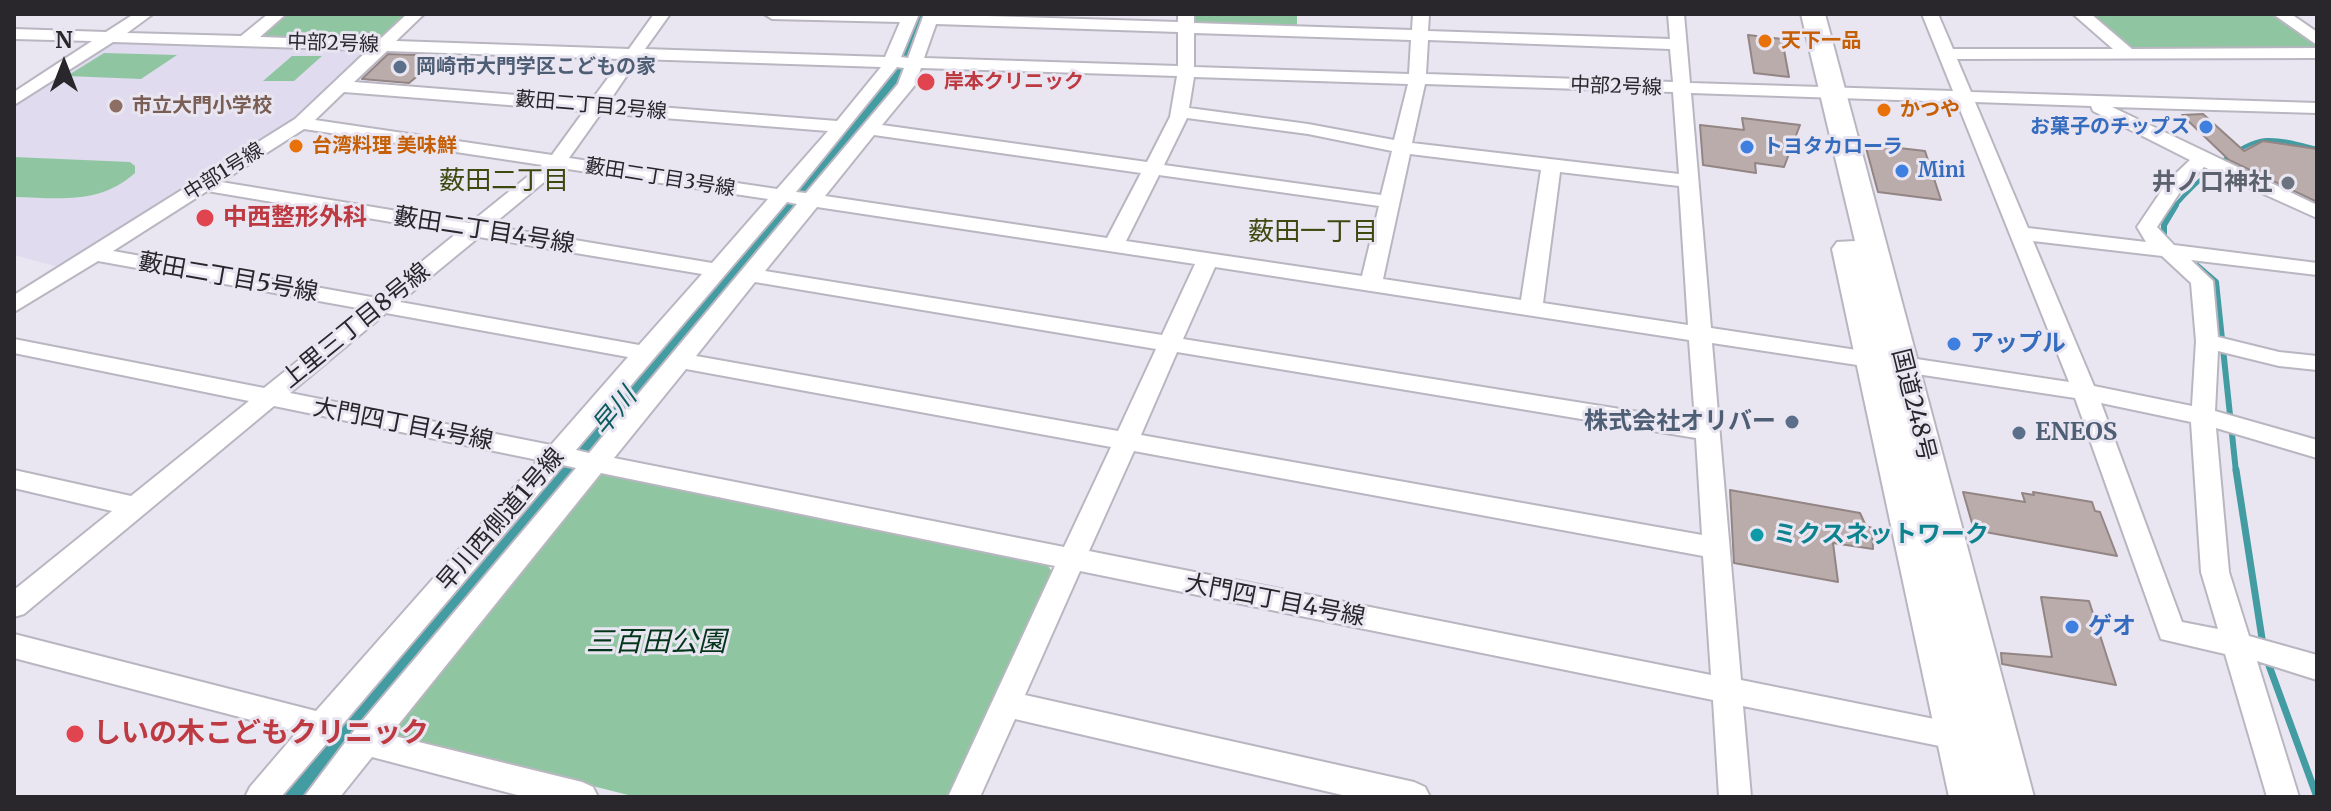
<!DOCTYPE html>
<html>
<head>
<meta charset="utf-8">
<style>
	body { margin:0 }
	#map { position:relative; width:2331px; height:811px; overflow:hidden; background:#e9e6f1; font-family:Merriweather,serif }
	canvas { display:block }
	.frame { position:absolute; inset:0; border:16px solid #29272c; pointer-events:none }
	.north { position:absolute; left:24px; top:24px; width:80px; height:80px; -webkit-text-stroke:6px #e9e6f1; paint-order:stroke; rotate:0deg; font-size:22px; font-weight:700; line-height:32px; text-align:center; color:#29272c }
	.north::after { content:''; display:block; margin:auto; width:28px; height:36px; background:#29272c; clip-path:polygon(50% 0,100% 100%,50% 72%,0 100%) }
</style>
</head>
<body>
<div id="map">
<canvas width="2331" height="811"></canvas>
<div class="frame"></div>
<div class="north">N</div>
</div>
<script>
const c = document.querySelector('canvas').getContext('2d');
c.lineJoin = 'round';
function fillPath(path, color) { c.fillStyle = color; c.fill(path, 'evenodd'); }
function trace(path, color, width, dash) { c.strokeStyle = color; c.lineWidth = width; c.lineCap = dash ? 'butt' : 'round'; c.setLineDash(dash || []); c.stroke(path); }
function write(font, color, halo, rows, align = 'center') {
  c.font = font + ' Merriweather,"Noto Sans JP",serif'; c.lineWidth = 6; c.setLineDash([]); c.textBaseline = 'middle'; c.strokeStyle = halo; c.fillStyle = color; for (const [text, x, y, turn = 0] of rows) {
    c.save(); c.translate(x, y); c.rotate((+turn || 0) * Math.PI / 180); c.textAlign = isNaN(turn) ? turn : align; if (halo) c.strokeText(text, 0, 0); c.fillText(text, 0, 0); c.restore();
  }
}
const built = new Path2D(`
	M 117,41 L 366,50 L 287,123 L 59,267 L 14,255 L 14,107 Z`);
const green = new Path2D(`
	M 284,14 L 405,14 L 379,39 L 369,42 L 258,38 Z
	M 1192,14 L 1297,14 L 1297,27 L 1192,24 Z
	M 2084,14 L 2273,14 L 2317,45 L 2317,51 L 2134,51 Z
	M 104,53 L 177,55 L 141,79 L 67,76 Z
	M 292,56 L 322,56 L 294,81 L 263,81 Z
	M 14,157 L 130,162 L 135,166 L 135,173 C 99,205 59,198 14,197 Z
	M 601,474 L 1048,566 L 1053,573 L 951,797 L 636,797 L 391,735 L 389,727 L 592,476 Z`);
const streamFar2 = new Path2D(`
	M 2174,207 C 2192,186 2237,142 2266,140 C 2283,139 2301,145 2317,149`);
const streamFar1 = new Path2D(`
	M 2164,236 L 2164,225 L 2176,205
	M 2187,257 L 2216,282 L 2236,472`);
const stream = new Path2D(`
	M 2236,470 L 2263,645
	M 2267,660 L 2317,797`);
const river = new Path2D(`
	M 909,14 L 931,14 L 912,71 L 896,97 L 316,797 L 265,797 L 272,782 L 877,88 L 888,71 Z`);
const building = new Path2D(`
	M 1748,35 L 1782,39 L 1789,77 L 1754,73 Z
	M 388,54 L 442,56 L 409,83 L 362,79 Z
	M 2203,114 L 2244,151 L 2263,141 L 2317,149 L 2317,202 L 2229,160 L 2182,115 Z
	M 1742,118 L 1800,125 L 1784,167 L 1755,163 L 1756,173 L 1703,165 L 1700,125 L 1744,130 Z
	M 1865,144 L 1925,151 L 1941,200 L 1878,192 Z
	M 1730,490 L 1860,513 L 1866,526 L 1872,528 L 1873,549 L 1833,543 L 1838,582 L 1734,563 Z
	M 1963,492 L 2025,502 L 2022,493 L 2034,495 L 2033,492 L 2092,502 L 2095,511 L 2100,512 L 2117,556 L 1974,530 Z
	M 2041,597 L 2089,601 L 2116,685 L 2002,664 L 2001,653 L 2052,657 Z`);
const minor = new Path2D(`
	M 134,14 L 153,14 L 127,33 L 241,36 L 268,14 L 286,14 L 260,37 L 378,41 L 407,14 L 424,14 L 396,41 L 629,49 L 654,14 L 670,14 L 645,49 L 885,57 L 900,22 L 772,19 L 764,14 L 919,14 L 901,57 L 908,58 L 924,14 L 1178,22 L 1178,14 L 1194,14 L 1194,23 L 1412,30 L 1413,14 L 1429,14 L 1428,31 L 1670,39 L 1668,14 L 1684,14 L 1690,83 L 1953,91 L 1922,14 L 1938,14 L 1953,49 L 2113,49 L 2073,14 L 2091,14 L 2132,49 L 2317,48 L 2317,58 L 1957,59 L 1971,92 L 2317,103 L 2317,113 L 2112,107 L 2317,205 L 2317,218 L 2204,167 L 2182,189 L 2157,227 L 2174,245 L 2317,263 L 2317,275 L 2191,260 L 2213,281 L 2218,337 L 2279,352 L 2317,356 L 2317,370 L 2279,366 L 2218,351 L 2215,411 L 2317,440 L 2317,458 L 2216,428 L 2229,572 L 2249,636 L 2317,655 L 2317,680 L 2257,661 L 2299,797 L 2267,797 L 2225,654 L 2161,639 L 2075,398 L 1712,343 L 1741,680 L 1959,724 L 1970,728 L 1975,737 L 1970,746 L 1959,750 L 1743,706 L 1751,797 L 1719,797 L 1713,700 L 1080,571 L 1025,695 L 1414,782 L 1425,787 L 1430,797 L 1351,797 L 1015,719 L 980,797 L 948,797 L 1055,566 L 601,473 L 390,735 L 582,782 L 593,787 L 598,797 L 525,797 L 372,757 L 340,797 L 304,797 L 353,732 L 576,468 L 563,465 L 281,797 L 245,797 L 250,787 L 297,732 L 14,658 L 14,634 L 316,711 L 538,460 L 274,406 L 24,614 L 14,617 L 14,590 L 112,511 L 14,488 L 14,470 L 131,496 L 249,401 L 14,353 L 14,339 L 264,388 L 363,309 L 98,261 L 14,312 L 14,295 L 295,119 L 368,50 L 113,42 L 14,105 L 14,92 L 92,41 L 14,39 L 14,29 L 106,32 ZM 936,24 L 1178,32 L 1178,66 L 924,58 ZM 1194,33 L 1411,40 L 1409,74 L 1194,67 ZM 1428,40 L 1670,49 L 1673,82 L 1426,74 ZM 387,51 L 622,59 L 591,101 L 354,82 ZM 638,59 L 881,67 L 837,121 L 608,103 ZM 897,67 L 904,68 L 898,84 L 806,193 L 796,192 ZM 921,68 L 1177,76 L 1170,117 L 1147,162 L 882,125 L 915,85 ZM 1194,77 L 1408,84 L 1394,140 L 1308,124 L 1189,108 ZM 1425,84 L 1673,92 L 1679,174 L 1412,143 ZM 344,92 L 584,111 L 552,155 L 315,120 ZM 1691,93 L 1957,102 L 2069,382 L 1711,328 ZM 1975,102 L 2091,106 L 2093,111 L 2190,160 L 2168,181 L 2137,227 L 2146,242 L 2028,228 ZM 601,113 L 828,131 L 777,189 L 569,158 ZM 1187,118 L 1308,134 L 1392,151 L 1381,195 L 1164,165 ZM 304,129 L 542,165 L 470,223 L 221,182 ZM 874,135 L 1141,173 L 1107,238 L 825,196 ZM 1410,154 L 1541,170 L 1521,300 L 1383,279 ZM 561,168 L 768,199 L 712,263 L 491,226 ZM 1560,172 L 1679,186 L 1688,325 L 1543,303 ZM 1159,175 L 1379,206 L 1362,276 L 1126,241 ZM 207,191 L 457,233 L 377,298 L 113,251 ZM 787,202 L 797,204 L 589,453 L 576,450 ZM 817,207 L 1195,264 L 1162,335 L 765,271 ZM 479,237 L 702,274 L 639,345 L 400,302 ZM 2033,241 L 2162,256 L 2191,283 L 2196,341 L 2192,406 L 2094,386 ZM 1215,267 L 1689,340 L 1695,421 L 1183,339 ZM 755,282 L 1156,349 L 1118,431 L 696,356 ZM 386,313 L 628,357 L 551,445 L 290,393 ZM 1177,352 L 1696,438 L 1702,535 L 1141,435 ZM 686,369 L 1111,447 L 1064,547 L 614,458 ZM 2101,403 L 2191,422 L 2201,572 L 2218,629 L 2182,622 ZM 1134,451 L 1703,556 L 1711,675 L 1089,551 Z
	M 2273,14 L 2291,14 L 2317,32 L 2317,45 Z`);
const highway = new Path2D(`
	M 1801,14 L 1825,14 L 2034,797 L 1949,797 L 1832,249 L 1837,242 L 1855,241 Z`);
const markers = [
	[1765,41,8,"#e8710a"],
	[400,67,8,"#5c6f8a"],
	[926,82,10,"#e0444e"],
	[116,106,8,"#8d6e63"],
	[1884,110,8,"#e8710a"],
	[2206,127,8,"#3f7fe0"],
	[296,146,8,"#e8710a"],
	[1747,147,8,"#3f7fe0"],
	[1902,171,8,"#3f7fe0"],
	[2288,183,8,"#6b7280"],
	[205,218,10,"#e0444e"],
	[1954,344,8,"#3f7fe0"],
	[1792,422,8,"#5c6f8a"],
	[2019,433,8,"#5c6f8a"],
	[1757,535,8,"#0f9aa8"],
	[2072,627,8,"#3f7fe0"],
	[75,734,10,"#e0444e"]
];
const farFoodnames = [
	["天下一品",1781,41],
	["かつや",1900,110],
	["台湾料理 美味鮮",312,146]
];
const farStreetnames = [
	["中部2号線",333,44,2],
	["中部2号線",1616,87,2],
	["藪田二丁目2号線",591,106,5],
	["中部1号線",224,172,-32],
	["藪田二丁目3号線",660,178,9]
];
const farServicenames = [
	["岡崎市大門学区こどもの家",416,67]
];
const farHealthnames = [
	["岸本クリニック",944,82]
];
const farEducationnames = [
	["市立大門小学校",132,106]
];
const farShopnames = [
	["お菓子のチップス",2190,127,"right"],
	["トヨタカローラ",1763,147],
	["Mini",1918,171]
];
const worshipNames = [
	["井ノ口神社",2272,183]
];
const healthNames = [
	["中西整形外科",223,218]
];
const streetNames = [
	["藪田二丁目4号線",484,231,9],
	["藪田二丁目5号線",228,278,10],
	["上里三丁目8号線",356,326,-39],
	["国道248号",1913,405,76],
	["大門四丁目4号線",403,425,11],
	["早川西側道1号線",501,520,-49],
	["大門四丁目4号線",1275,601,11]
];
const shopNames = [
	["アップル",1970,344],
	["ゲオ",2088,627]
];
const serviceNames = [
	["株式会社オリバー",1776,422],
	["ENEOS",2035,433,"left"]
];
const cultureNames = [
	["ミクスネットワーク",1773,535]
];
const neighbourhoodNames = [
	["薮田二丁目",504,182],
	["薮田一丁目",1313,233]
];
const waterNames = [
	["早川",615,412,-50]
];
const nearParknames = [
	["三百田公園",656,643]
];
const nearHealthnames = [
	["しいの木こどもクリニック",93,734]
];
fillPath(built, '#e0dbee');
fillPath(green, '#8fc6a1');
trace(streamFar2, '#429ca2', 4);
trace(streamFar1, '#429ca2', 6);
trace(stream, '#429ca2', 7);
fillPath(river, '#429ca2');
fillPath(building, '#baacaa');
trace(building, '#928584', 2);
trace(minor, '#b9b6c1', 4);
trace(highway, '#b9b6c1', 4);
fillPath(minor, '#fff');
fillPath(highway, '#fff');
for (const [x, y, r, color] of markers) { const dot = new Path2D(); dot.arc(x, y, r, 0, 2 * Math.PI); c.fillStyle = color; c.fill(dot); trace(dot, '#e9e6f1', 3); }
write('bold 20px', '#c56008', '#e9e6f1', farFoodnames, 'left');
write('20px', '#29272c', '#e9e6f1', farStreetnames);
write('bold 20px', '#4e5e75', '#e9e6f1', farServicenames, 'left');
write('bold 20px', '#be3a42', '#e9e6f1', farHealthnames, 'left');
write('bold 20px', '#785e54', '#e9e6f1', farEducationnames, 'left');
write('bold 20px', '#366cbe', '#e9e6f1', farShopnames, 'left');
write('bold 24px', '#5b616d', '#e9e6f1', worshipNames, 'right');
write('bold 24px', '#be3a42', '#e9e6f1', healthNames, 'left');
write('24px', '#29272c', '#e9e6f1', streetNames);
write('bold 24px', '#366cbe', '#e9e6f1', shopNames, 'left');
write('bold 24px', '#4e5e75', '#e9e6f1', serviceNames, 'right');
write('bold 24px', '#0d838f', '#e9e6f1', cultureNames, 'left');
write('26px', '#3e4910', '#e9e6f1', neighbourhoodNames);
write('italic 26px', '#0c5b5f', '#e9e6f1', waterNames);
write('italic 28px', '#03351b', '#e9e6f1', nearParknames);
write('bold 28px', '#be3a42', '#e9e6f1', nearHealthnames, 'left');
</script>
</body>
</html>
